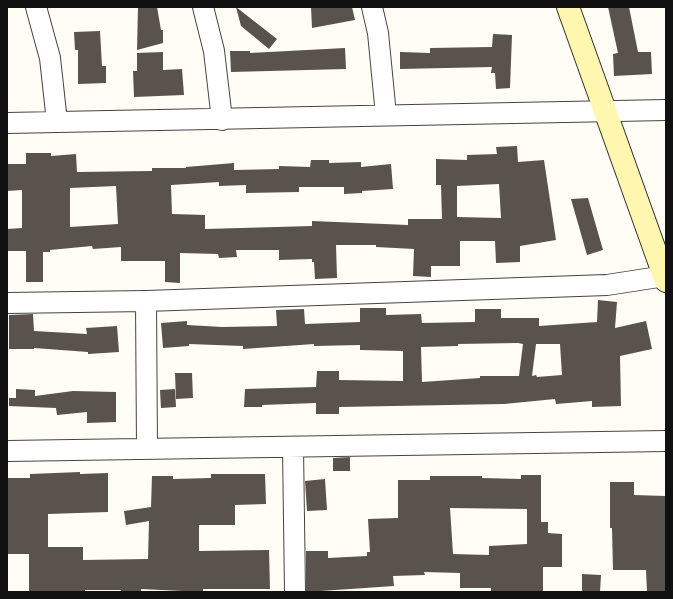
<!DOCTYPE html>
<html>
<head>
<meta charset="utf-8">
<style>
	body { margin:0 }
	#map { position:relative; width:673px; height:599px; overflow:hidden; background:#fffdf5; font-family:Bitter,serif }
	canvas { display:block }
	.frame { position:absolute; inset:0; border:8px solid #111; pointer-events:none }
</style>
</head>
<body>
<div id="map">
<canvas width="673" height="599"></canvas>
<div class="frame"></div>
</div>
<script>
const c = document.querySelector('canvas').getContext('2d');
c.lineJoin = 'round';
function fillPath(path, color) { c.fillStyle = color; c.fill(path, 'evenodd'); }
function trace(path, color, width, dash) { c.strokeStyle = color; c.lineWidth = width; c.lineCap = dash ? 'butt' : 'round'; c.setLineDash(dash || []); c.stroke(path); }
const building = new Path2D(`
	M 138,7 L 157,7 L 161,30 L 163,30 L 163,43 L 137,50 Z
	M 236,7 L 277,39 L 269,49 L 241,26 Z
	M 311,7 L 352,7 L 355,20 L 312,28 Z
	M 608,7 L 629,7 L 638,52 L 651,52 L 652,74 L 614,76 L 613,54 L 618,53 Z
	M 100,31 L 102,66 L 106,66 L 106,83 L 78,84 L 78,50 L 75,50 L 74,32 Z
	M 493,34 L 512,35 L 510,88 L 496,89 L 495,73 L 491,73 L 492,67 L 400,69 L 400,52 L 430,53 L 430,48 L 492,47 Z
	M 345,48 L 346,69 L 231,72 L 230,51 L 250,51 L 250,53 Z
	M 163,52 L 163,70 L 182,69 L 184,95 L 134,97 L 133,71 L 137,71 L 137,53 Z
	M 517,146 L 518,162 L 544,160 L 556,240 L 520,246 L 520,262 L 496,263 L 495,241 L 460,241 L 460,266 L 431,266 L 431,277 L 413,276 L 414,249 L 376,247 L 376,245 L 336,245 L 337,278 L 315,279 L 314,262 L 312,262 L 312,259 L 279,260 L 279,250 L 236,250 L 237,257 L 219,258 L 218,254 L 180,253 L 180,283 L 165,282 L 165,261 L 121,261 L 121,247 L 93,249 L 92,246 L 50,250 L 50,252 L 43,252 L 43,282 L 26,282 L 26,251 L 7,251 L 7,229 L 22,228 L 22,190 L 7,191 L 7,164 L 26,164 L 26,153 L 51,153 L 51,156 L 76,154 L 77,172 L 152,171 L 152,168 L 186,168 L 186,167 L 234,163 L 234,170 L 279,169 L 279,166 L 310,167 L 311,160 L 329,160 L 329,163 L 361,162 L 361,167 L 391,164 L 393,189 L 362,191 L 362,193 L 344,194 L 344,187 L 299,187 L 299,192 L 246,193 L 246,185 L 219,186 L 219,182 L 171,185 L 172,214 L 205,215 L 205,229 L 312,226 L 312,221 L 408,225 L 408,219 L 442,219 L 441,185 L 436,185 L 436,159 L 467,160 L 467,155 L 497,154 L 496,147 ZM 499,184 L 501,218 L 457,217 L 457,186 ZM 116,186 L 118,224 L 70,227 L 70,188 Z
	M 588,198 L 603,250 L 587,255 L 571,199 Z
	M 598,300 L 617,302 L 615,328 L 646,321 L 652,349 L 620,356 L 621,406 L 592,407 L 592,401 L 556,404 L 555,399 L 504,404 L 339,407 L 339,414 L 316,414 L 316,403 L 262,405 L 262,407 L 244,407 L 245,389 L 316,387 L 317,371 L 339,371 L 339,380 L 403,381 L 403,351 L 360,350 L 360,345 L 314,346 L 314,344 L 243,349 L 243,346 L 189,344 L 189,346 L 163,348 L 161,323 L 187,321 L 187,325 L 222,327 L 277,326 L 276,310 L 304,309 L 305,324 L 360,322 L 360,308 L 386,308 L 386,315 L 421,314 L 422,323 L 475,322 L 475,309 L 501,309 L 501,318 L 539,318 L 539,326 L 597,322 ZM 518,343 L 523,344 L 519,376 L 480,376 L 480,378 L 422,382 L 421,347 L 458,346 L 458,344 ZM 536,344 L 560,344 L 562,375 L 537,377 L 536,375 L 532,376 Z
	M 33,314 L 34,331 L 87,334 L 86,328 L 117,326 L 119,352 L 88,354 L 88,352 L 34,348 L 34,349 L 9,349 L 9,315 Z
	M 175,373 L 192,373 L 193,398 L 176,399 Z
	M 16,389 L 35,390 L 35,396 L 73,391 L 116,392 L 116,422 L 87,423 L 87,412 L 57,415 L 56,408 L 9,406 L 9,398 L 16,398 Z
	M 175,389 L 176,407 L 161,408 L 160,390 Z
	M 350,457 L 350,471 L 333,471 L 333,458 Z
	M 80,472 L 80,474 L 108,473 L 108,512 L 48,514 L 48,547 L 83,547 L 83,560 L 148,559 L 149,521 L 126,525 L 124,511 L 151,507 L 152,476 L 173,476 L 173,479 L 211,478 L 211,474 L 265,474 L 266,504 L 235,505 L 235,525 L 199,525 L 199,551 L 269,550 L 270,589 L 203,589 L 203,592 L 141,589 L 141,592 L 121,591 L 121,590 L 85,590 L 85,592 L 29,592 L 29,554 L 7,554 L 7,478 L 30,478 L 30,474 Z
	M 521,475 L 541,475 L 541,522 L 548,522 L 548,533 L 562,534 L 562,567 L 543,567 L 543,591 L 491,592 L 491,588 L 460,588 L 460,573 L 424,572 L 425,575 L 393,576 L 394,586 L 306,592 L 306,551 L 328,551 L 328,558 L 367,556 L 367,552 L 370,552 L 368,519 L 398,518 L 398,480 L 430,480 L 430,476 L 482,476 L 482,478 L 521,479 ZM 450,508 L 527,509 L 527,544 L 489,546 L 489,555 L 453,554 Z
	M 325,479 L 327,510 L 307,511 L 305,481 Z
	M 610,482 L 634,482 L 634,495 L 666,496 L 666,592 L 647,592 L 646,570 L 613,570 L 612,528 L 610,528 Z
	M 582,574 L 601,575 L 600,592 L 582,592 Z`);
const street = new Path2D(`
	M 36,7 L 50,58 L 57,122
	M 203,7 L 214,51 L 222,120
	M 372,7 L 378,33 L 386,115
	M 7,123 L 666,110
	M 146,301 L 147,449
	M 7,303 L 146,301 L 607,285 L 665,276
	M 293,447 L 295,592
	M 7,451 L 666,441`);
const secondary = new Path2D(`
	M 568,7 L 666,281`);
fillPath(building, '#5a524d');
trace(street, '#444', 22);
trace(secondary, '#333', 24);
trace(street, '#fff', 20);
trace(secondary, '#fff6b0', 22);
</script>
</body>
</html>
